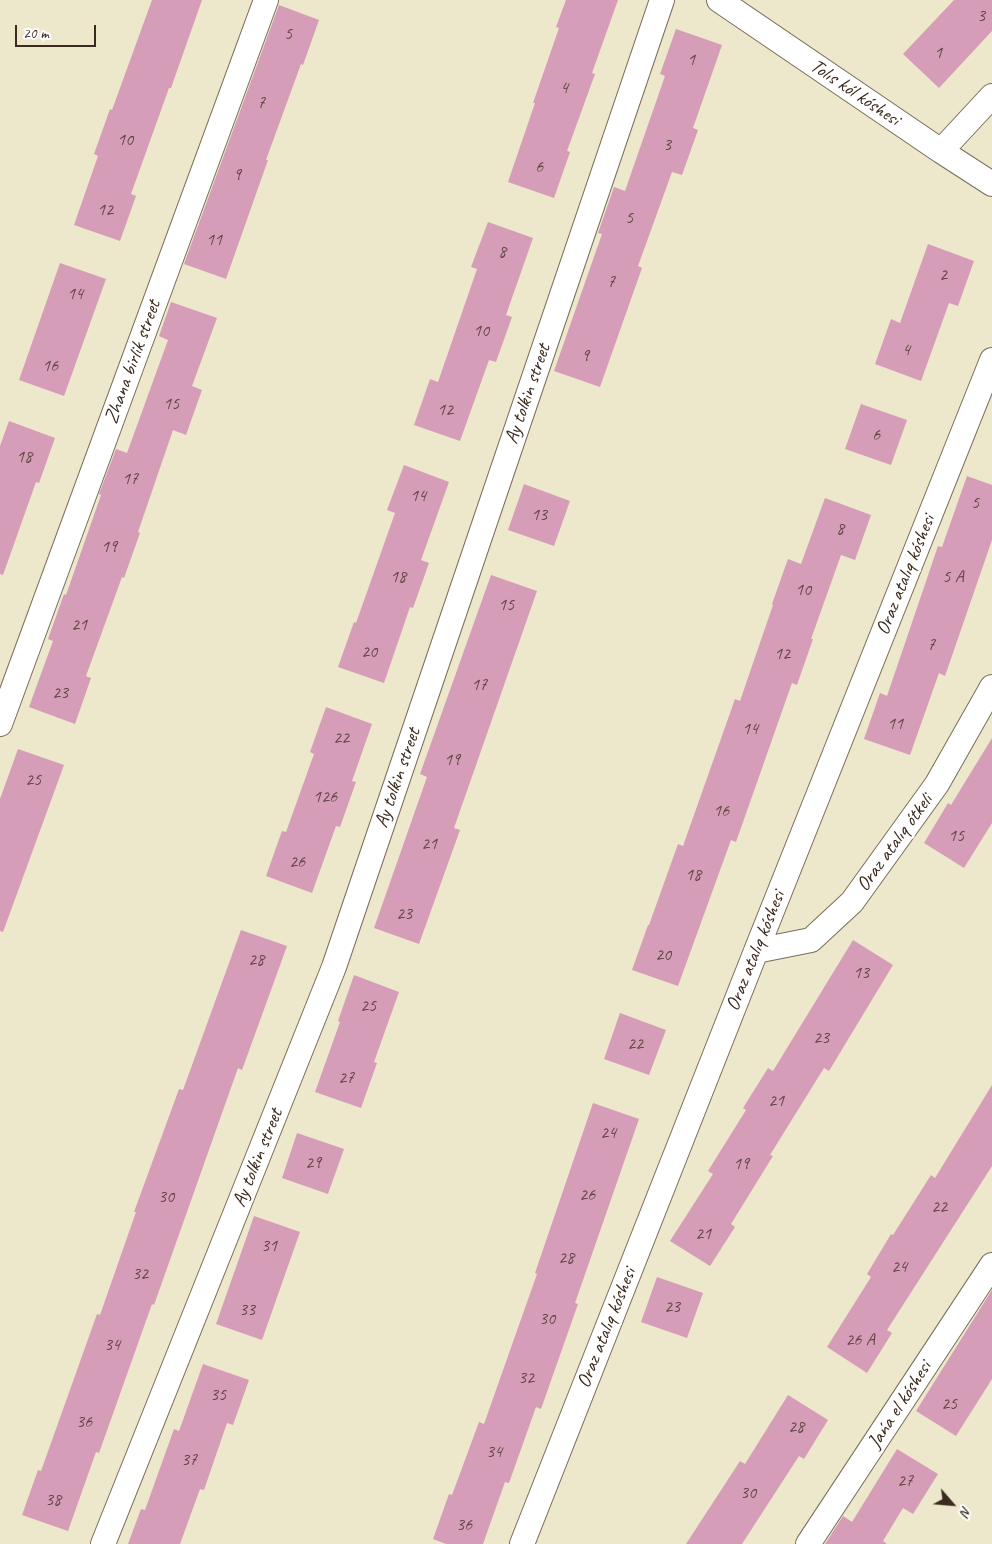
<!DOCTYPE html>
<html>
<head>
<meta charset="utf-8">
<style>
	body { margin:0 }
	#map { position:relative; width:992px; height:1544px; overflow:hidden; background:#ede7cb; font-family:Caveat,sans-serif }
	canvas { display:block }
	.north { position:absolute; left:927px; top:1479px; width:50px; height:50px; -webkit-text-stroke:4px #fff; paint-order:stroke; rotate:117deg; font-size:14px; font-weight:700; line-height:20px; text-align:center; color:#3b2a1e }
	.north::after { content:''; display:block; margin:auto; width:18px; height:22px; background:#3b2a1e; clip-path:polygon(50% 0,100% 100%,50% 72%,0 100%) }
	.scale { position:absolute; left:15px; top:25px; width:81px; height:22px; box-sizing:border-box; border:2px solid #3b2a1e; border-top:0; padding-left:6px; font-size:15px; line-height:18px; white-space:nowrap; color:#3b2a1e; -webkit-text-stroke:4px #fff; paint-order:stroke }
</style>
</head>
<body>
<div id="map">
<canvas width="992" height="1544"></canvas>
<div class="north">N</div>
<div class="scale">20 m</div>
</div>
<script>
const c = document.querySelector('canvas').getContext('2d');
c.lineJoin = 'round';
function fillPath(path, color) { c.fillStyle = color; c.fill(path, 'evenodd'); }
function trace(path, color, width, dash) { c.strokeStyle = color; c.lineWidth = width; c.lineCap = dash ? 'butt' : 'round'; c.setLineDash(dash || []); c.stroke(path); }
function write(font, color, halo, rows, align = 'center') {
  c.font = font + ' Caveat,sans-serif'; c.lineWidth = 5; c.setLineDash([]); c.textBaseline = 'middle'; c.strokeStyle = halo; c.fillStyle = color; for (const [text, x, y, turn = 0] of rows) {
    c.save(); c.translate(x, y); c.rotate((+turn || 0) * Math.PI / 180); c.textAlign = isNaN(turn) ? turn : align; if (halo) c.strokeText(text, 0, 0); c.fillText(text, 0, 0); c.restore();
  }
}
const building = new Path2D(`
	M 152,0 L 202,0 L 171,88 L 169,88 L 131,194 L 136,196 L 120,241 L 74,225 L 98,156 L 94,154 L 110,109 L 112,110 Z
	M 566,0 L 618,0 L 592,73 L 595,74 L 567,151 L 570,152 L 554,198 L 508,182 L 535,103 L 533,103 L 559,28 L 556,27 Z
	M 954,0 L 992,0 L 992,31 L 939,88 L 903,54 Z
	M 279,5 L 319,20 L 303,65 L 301,64 L 266,160 L 268,160 L 226,279 L 184,264 Z
	M 676,29 L 722,45 L 693,128 L 698,130 L 682,175 L 672,172 L 638,266 L 642,268 L 600,387 L 554,371 L 602,234 L 598,233 L 614,187 L 625,191 L 665,76 L 660,74 Z
	M 488,222 L 533,238 L 506,315 L 512,317 L 496,362 L 489,360 L 460,441 L 414,425 L 430,379 L 438,382 L 477,269 L 471,267 Z
	M 928,244 L 974,261 L 958,306 L 949,303 L 921,381 L 875,364 L 891,319 L 900,323 Z
	M 60,263 L 106,279 L 64,396 L 19,380 Z
	M 171,302 L 217,318 L 192,386 L 202,390 L 186,435 L 173,430 L 138,532 L 140,533 L 124,578 L 122,577 L 86,676 L 91,678 L 75,724 L 29,707 L 53,641 L 48,639 L 64,594 L 66,595 L 101,495 L 99,494 L 116,449 L 127,453 L 168,340 L 159,336 Z
	M 861,404 L 907,420 L 891,465 L 845,449 Z
	M 9,421 L 55,438 L 39,483 L 36,482 L 3,575 L 0,574 L 0,446 Z
	M 404,465 L 449,482 L 421,560 L 429,563 L 413,608 L 410,607 L 384,683 L 338,667 L 354,622 L 356,623 L 395,513 L 387,510 Z
	M 967,476 L 992,485 L 992,540 L 945,676 L 939,673 L 910,755 L 864,739 L 880,693 L 887,696 L 938,546 L 942,547 Z
	M 524,484 L 570,501 L 554,546 L 508,530 Z
	M 825,498 L 871,515 L 855,560 L 841,555 L 811,639 L 813,639 L 797,685 L 792,683 L 736,842 L 731,840 L 678,986 L 632,970 L 648,925 L 649,925 L 678,844 L 683,846 L 735,699 L 740,701 L 773,605 L 772,604 L 788,559 L 801,564 Z
	M 491,575 L 537,591 L 454,828 L 460,830 L 419,944 L 374,928 L 427,777 L 420,774 Z
	M 326,707 L 372,724 L 352,781 L 356,782 L 340,827 L 336,826 L 312,893 L 266,876 L 282,831 L 286,832 L 314,754 L 310,752 Z
	M 992,738 L 992,823 L 964,868 L 924,843 L 948,803 L 951,805 Z
	M 18,749 L 64,765 L 3,932 L 0,931 L 0,799 Z
	M 241,930 L 287,946 L 242,1070 L 238,1068 L 154,1305 L 152,1304 L 99,1453 L 96,1452 L 68,1531 L 22,1515 L 38,1470 L 41,1471 L 97,1314 L 100,1315 L 136,1212 L 134,1212 L 179,1089 L 183,1090 Z
	M 853,940 L 893,965 L 829,1071 L 824,1068 L 770,1155 L 773,1156 L 731,1224 L 735,1227 L 710,1266 L 670,1241 L 713,1174 L 708,1171 L 746,1110 L 743,1108 L 768,1068 L 773,1071 Z
	M 354,975 L 399,992 L 374,1062 L 377,1063 L 361,1108 L 315,1092 L 340,1022 L 338,1021 Z
	M 620,1013 L 666,1030 L 649,1075 L 604,1059 Z
	M 992,1085 L 992,1166 L 887,1330 L 892,1333 L 867,1373 L 827,1347 L 871,1277 L 867,1274 L 891,1234 L 893,1235 L 931,1175 L 935,1178 Z
	M 593,1103 L 639,1119 L 575,1303 L 578,1304 L 541,1409 L 536,1407 L 509,1483 L 505,1482 L 483,1544 L 446,1544 L 433,1539 L 449,1494 L 452,1495 L 479,1422 L 484,1424 L 537,1274 L 535,1273 Z
	M 297,1133 L 344,1149 L 328,1194 L 282,1178 Z
	M 254,1216 L 300,1232 L 262,1340 L 216,1324 Z
	M 657,1277 L 703,1293 L 687,1338 L 641,1322 Z
	M 992,1290 L 992,1379 L 956,1436 L 916,1411 Z
	M 203,1364 L 249,1380 L 233,1425 L 227,1423 L 204,1490 L 200,1489 L 180,1544 L 128,1544 L 141,1509 L 145,1510 L 174,1429 L 179,1431 Z
	M 788,1395 L 828,1420 L 804,1459 L 799,1456 L 742,1544 L 686,1544 L 740,1461 L 745,1464 Z
	M 897,1449 L 938,1474 L 913,1514 L 903,1508 L 883,1541 L 887,1544 L 825,1544 L 843,1516 L 852,1522 Z`);
const street = new Path2D(`
	M 719,0 L 941,151 L 992,184
	M 941,151 L 992,96
	M 0,724 L 266,0
	M 756,951 L 811,940 L 852,902 L 937,784 L 992,687
	M 103,1544 L 334,967 L 662,0
	M 522,1544 L 756,951 L 992,360
	M 808,1544 L 992,1265`);
const numberNames = [
	["3",981,16],
	["5",288,34],
	["1",938,53],
	["1",691,60],
	["4",564,88],
	["7",261,103],
	["10",125,140],
	["3",667,145],
	["6",539,167],
	["9",237,175],
	["12",105,210],
	["5",629,218],
	["11",214,240],
	["8",502,252],
	["2",943,275],
	["7",611,282],
	["14",75,294],
	["10",481,331],
	["4",906,350],
	["9",585,356],
	["16",50,366],
	["15",171,404],
	["12",445,410],
	["6",876,435],
	["18",24,457],
	["17",130,479],
	["14",418,496],
	["5",975,503],
	["13",539,515],
	["8",840,529],
	["19",109,547],
	["18",398,577],
	["5 А",953,577],
	["10",803,590],
	["15",506,605],
	["21",79,625],
	["7",931,645],
	["20",369,652],
	["12",782,654],
	["17",479,685],
	["23",60,693],
	["11",895,724],
	["14",750,729],
	["22",341,738],
	["19",452,760],
	["25",33,780],
	["126",325,797],
	["16",721,811],
	["15",956,836],
	["21",429,844],
	["26",297,862],
	["18",693,875],
	["23",404,914],
	["20",663,955],
	["28",256,960],
	["13",861,973],
	["25",368,1006],
	["23",821,1038],
	["22",635,1044],
	["27",346,1078],
	["21",776,1101],
	["24",608,1133],
	["29",313,1163],
	["19",741,1164],
	["26",587,1195],
	["30",166,1197],
	["22",939,1207],
	["21",703,1234],
	["31",269,1246],
	["28",566,1258],
	["24",899,1267],
	["32",140,1274],
	["23",672,1307],
	["33",247,1310],
	["30",547,1319],
	["26 А",860,1340],
	["34",112,1345],
	["32",526,1378],
	["35",218,1395],
	["25",949,1404],
	["36",84,1422],
	["28",796,1427],
	["34",494,1452],
	["37",189,1460],
	["27",905,1481],
	["30",748,1493],
	["38",53,1500],
	["36",464,1525]
];
const streetNames = [
	["Tolıs kól kóshesi",855,93,34],
	["Zhana birlik street",133,362,-70],
	["Ay tolkin street",528,394,-71],
	["Oraz atalıq kóshesi",906,575,-68],
	["Ay tolkin street",398,778,-71],
	["Oraz atalıq ótkeli",895,843,-54],
	["Oraz atalıq kóshesi",756,951,-68],
	["Ay tolkin street",258,1158,-68],
	["Oraz atalıq kóshesi",607,1328,-68],
	["Jańa el kóshesi",900,1405,-57]
];
fillPath(building, '#d69db8');
trace(street, '#796c5b', 26);
trace(street, '#fff', 24);
write('18px', '#624744', null, numberNames);
write('20px', '#3b2a1e', '#fff', streetNames);
</script>
</body>
</html>
